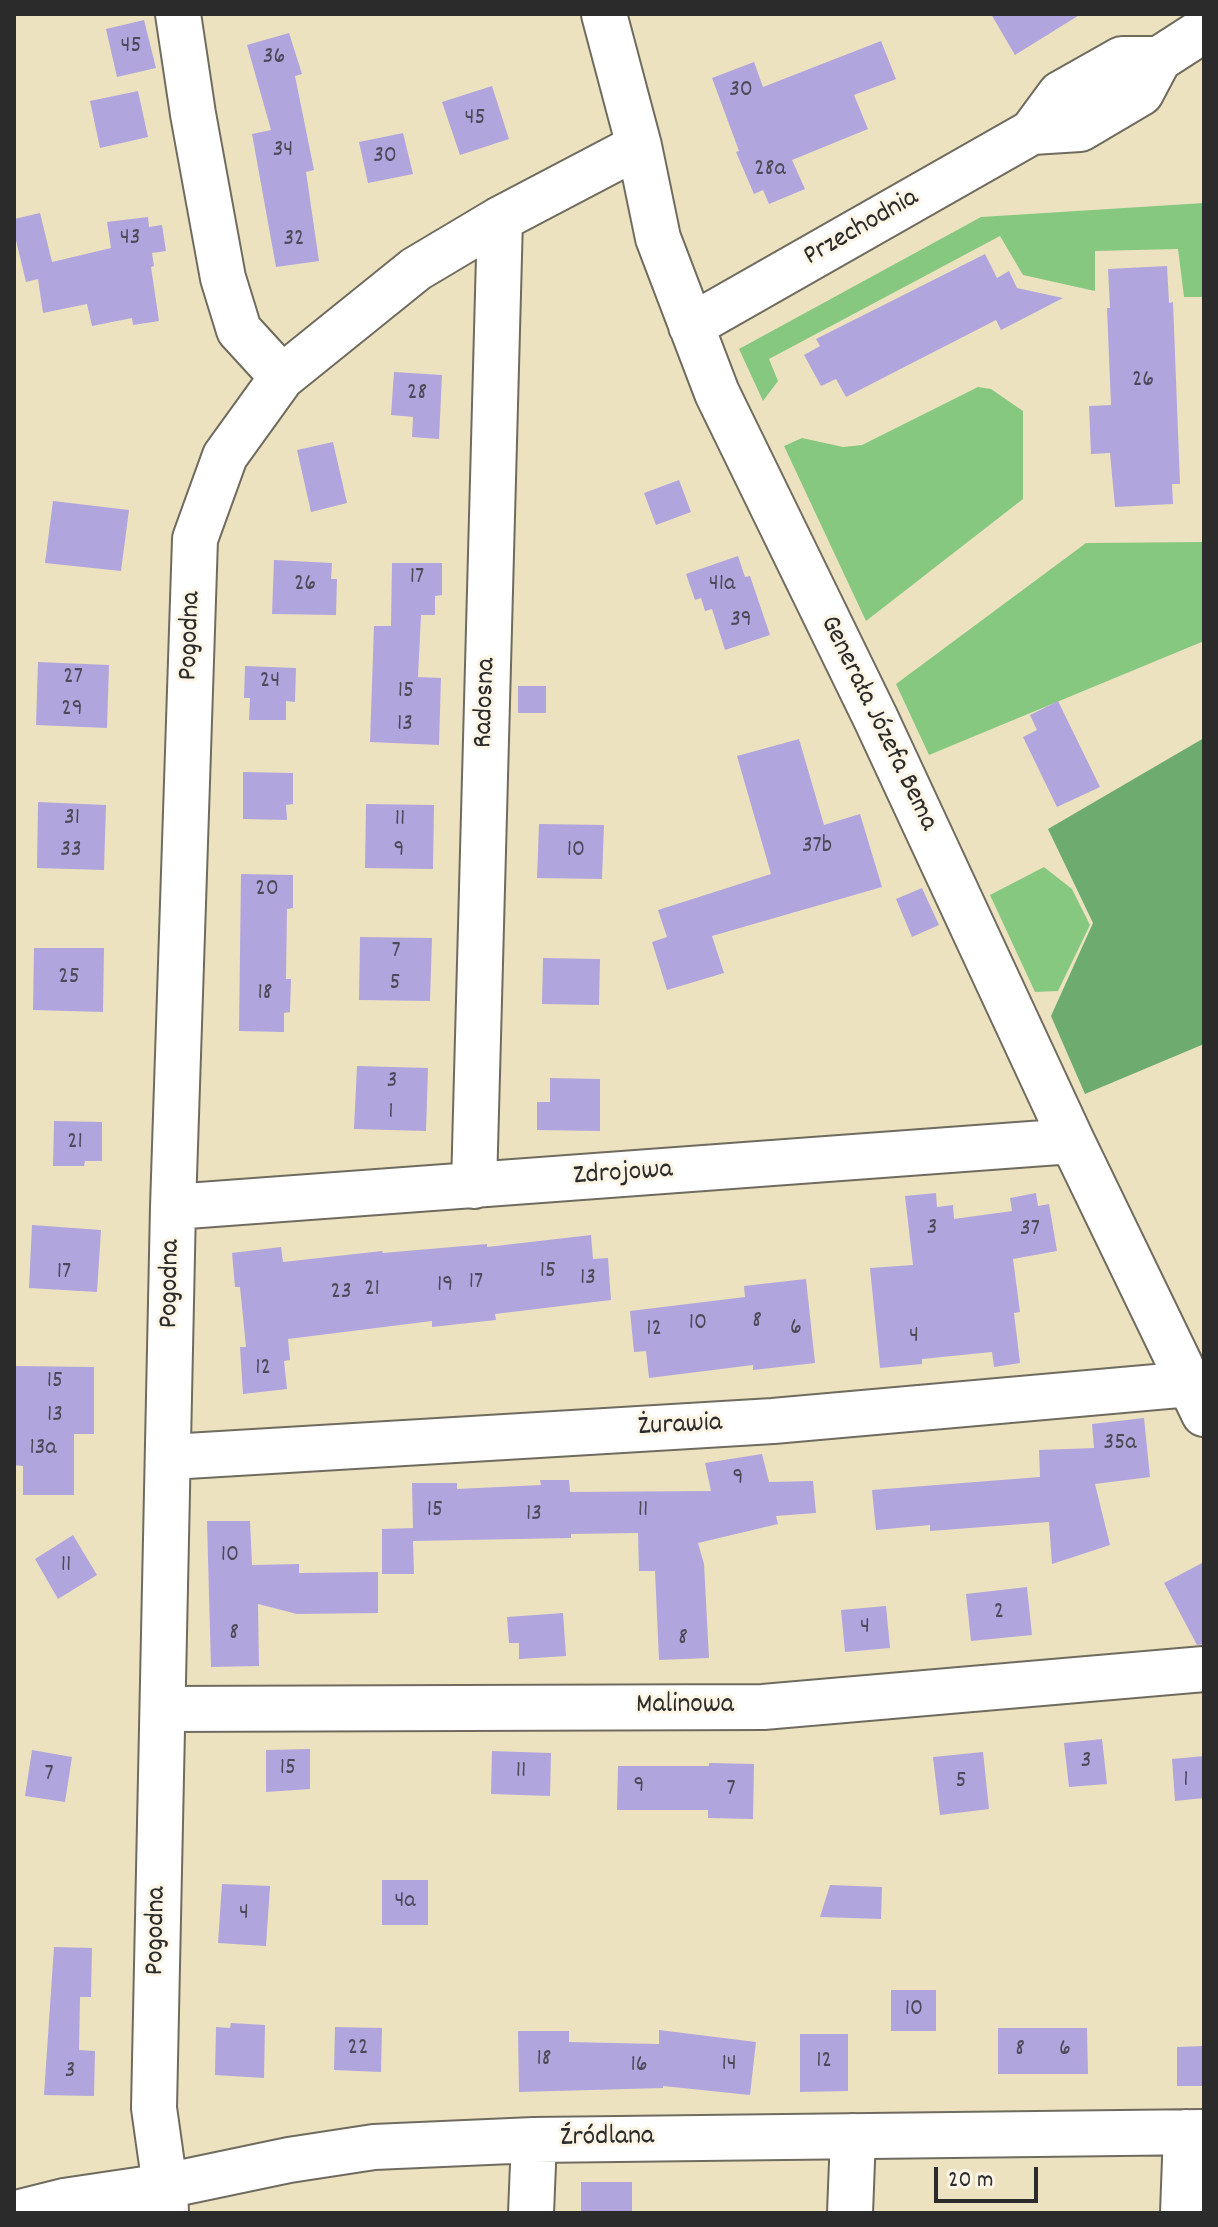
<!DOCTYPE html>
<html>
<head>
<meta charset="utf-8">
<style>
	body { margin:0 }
	#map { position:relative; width:1218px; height:2227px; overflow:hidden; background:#ede2c0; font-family:Dekko,sans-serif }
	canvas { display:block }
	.frame { position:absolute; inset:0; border:16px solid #2b2b2b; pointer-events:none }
	.scale { position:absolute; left:934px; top:2167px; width:104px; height:36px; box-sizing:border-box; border:4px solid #2b2b2b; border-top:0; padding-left:10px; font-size:24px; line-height:28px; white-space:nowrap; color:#2b2b2b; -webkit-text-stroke:6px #fcf5e5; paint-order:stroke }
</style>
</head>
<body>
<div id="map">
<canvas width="1218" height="2227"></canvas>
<div class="frame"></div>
<div class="scale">20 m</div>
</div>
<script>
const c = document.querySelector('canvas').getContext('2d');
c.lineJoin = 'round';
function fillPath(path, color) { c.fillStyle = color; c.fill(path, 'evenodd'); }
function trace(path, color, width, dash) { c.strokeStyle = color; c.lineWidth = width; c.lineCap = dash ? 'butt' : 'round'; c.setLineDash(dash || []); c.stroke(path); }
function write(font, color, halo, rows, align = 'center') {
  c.font = font + ' Dekko,sans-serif'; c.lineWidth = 6; c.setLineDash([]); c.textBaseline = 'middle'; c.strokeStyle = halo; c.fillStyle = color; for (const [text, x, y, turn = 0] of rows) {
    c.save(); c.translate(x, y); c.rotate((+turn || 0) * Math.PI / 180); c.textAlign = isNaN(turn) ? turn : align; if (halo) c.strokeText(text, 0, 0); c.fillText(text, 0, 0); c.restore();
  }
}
const green = new Path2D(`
	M 1204,203 L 1204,297 L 1184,297 L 1178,249 L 1095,251 L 1095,291 L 1023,275 L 1000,236 L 769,359 L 778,381 L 763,401 L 739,349 L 981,217 Z
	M 978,387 L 991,389 L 1023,411 L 1023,499 L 866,621 L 784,446 L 802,438 L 843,447 L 862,445 Z
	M 1204,542 L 1204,641 L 929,755 L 896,684 L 1086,543 Z
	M 1044,867 L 1072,889 L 1090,925 L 1058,991 L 1035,992 L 990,895 Z`);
const forest = new Path2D(`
	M 1204,738 L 1204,1044 L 1085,1094 L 1051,1016 L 1093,923 L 1048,829 Z`);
const building = new Path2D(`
	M 991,14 L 1081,14 L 1015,55 Z
	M 144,20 L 156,68 L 117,77 L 106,29 Z
	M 289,33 L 302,74 L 295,76 L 314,170 L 306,172 L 319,261 L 276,267 L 252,134 L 271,130 L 247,45 Z
	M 881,41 L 896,79 L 854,95 L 868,129 L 792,160 L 805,189 L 769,204 L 763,190 L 754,194 L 736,152 L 739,151 L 712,78 L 754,62 L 763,87 Z
	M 492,86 L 509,139 L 460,155 L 442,102 Z
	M 138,91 L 148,137 L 100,148 L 90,101 Z
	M 403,133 L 413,174 L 368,183 L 359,142 Z
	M 40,213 L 52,262 L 111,248 L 107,222 L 148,217 L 149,227 L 162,225 L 166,251 L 152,253 L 154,266 L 151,267 L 159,321 L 133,325 L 132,318 L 92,326 L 87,304 L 43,313 L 38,279 L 26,282 L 14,232 L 14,219 Z
	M 985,254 L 997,278 L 1009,271 L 1017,288 L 1063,298 L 1001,330 L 996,320 L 846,397 L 836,379 L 821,386 L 804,355 L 820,346 L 816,339 Z
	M 1167,266 L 1169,303 L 1173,302 L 1180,484 L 1172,484 L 1173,504 L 1115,507 L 1110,453 L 1091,454 L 1089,406 L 1111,405 L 1107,308 L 1110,308 L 1108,269 Z
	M 394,372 L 442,375 L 439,439 L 412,437 L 413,417 L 391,415 Z
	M 333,442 L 347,503 L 311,512 L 297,450 Z
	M 679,480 L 691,512 L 656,525 L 644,493 Z
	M 53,501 L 129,510 L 121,571 L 45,563 Z
	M 738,556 L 745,577 L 750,576 L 770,635 L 725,650 L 712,609 L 705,611 L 701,598 L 695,600 L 686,574 Z
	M 274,560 L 332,563 L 331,579 L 337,579 L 336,615 L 272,614 Z
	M 392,563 L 442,563 L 442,595 L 435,596 L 435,615 L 421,615 L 418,677 L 441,678 L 439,745 L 370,742 L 374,626 L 391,626 Z
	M 38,662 L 109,665 L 107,728 L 36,725 Z
	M 245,666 L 296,668 L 295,702 L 286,701 L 286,720 L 249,720 L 250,698 L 244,698 Z
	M 518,686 L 546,686 L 546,713 L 518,713 Z
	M 1058,701 L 1100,787 L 1057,807 L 1023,737 L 1037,730 L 1030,715 Z
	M 799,739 L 824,825 L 860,814 L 882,887 L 712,936 L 724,973 L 667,990 L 652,942 L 667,937 L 658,910 L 771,874 L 737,756 Z
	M 243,772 L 293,773 L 293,804 L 286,805 L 287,820 L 243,819 Z
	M 38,802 L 106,805 L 104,870 L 37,868 Z
	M 366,804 L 434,805 L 433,869 L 365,868 Z
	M 539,824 L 604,825 L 602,879 L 537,878 Z
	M 241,874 L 293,875 L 293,908 L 287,909 L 286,979 L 291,979 L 290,1012 L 284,1013 L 284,1032 L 239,1031 Z
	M 922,888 L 939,925 L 912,937 L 896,899 Z
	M 360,937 L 432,938 L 430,1001 L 359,1000 Z
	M 34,948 L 104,948 L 103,1012 L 33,1010 Z
	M 543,958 L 600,959 L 599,1005 L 542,1004 Z
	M 357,1066 L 428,1068 L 426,1131 L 354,1129 Z
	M 550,1078 L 600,1079 L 600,1131 L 537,1130 L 537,1102 L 550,1102 Z
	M 54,1121 L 102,1122 L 102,1161 L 85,1161 L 84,1166 L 53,1166 Z
	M 936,1193 L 937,1207 L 953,1205 L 954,1219 L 1012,1211 L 1010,1198 L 1036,1193 L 1038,1206 L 1049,1204 L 1057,1251 L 1013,1259 L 1020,1312 L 1014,1313 L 1020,1363 L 994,1367 L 992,1352 L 922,1359 L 922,1364 L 880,1368 L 870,1268 L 913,1265 L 905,1196 Z
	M 32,1225 L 101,1230 L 97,1292 L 29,1288 Z
	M 591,1235 L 593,1259 L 608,1258 L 611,1300 L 495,1314 L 496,1320 L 432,1327 L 432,1321 L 288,1339 L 290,1360 L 284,1361 L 287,1389 L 243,1394 L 240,1347 L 246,1347 L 240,1287 L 235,1287 L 232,1253 L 281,1247 L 283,1262 L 382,1251 L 383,1253 L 487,1244 L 487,1247 Z
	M 806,1279 L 815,1363 L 753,1370 L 753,1365 L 649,1378 L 646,1351 L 634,1352 L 630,1311 L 745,1297 L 744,1286 Z
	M 16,1366 L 94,1367 L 94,1434 L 74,1434 L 74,1495 L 23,1495 L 23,1466 L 14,1465 Z
	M 1144,1418 L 1150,1477 L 1095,1484 L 1110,1545 L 1052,1564 L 1049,1522 L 930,1531 L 930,1525 L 876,1530 L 872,1490 L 1040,1477 L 1039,1450 L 1094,1448 L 1092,1424 Z
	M 762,1454 L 769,1482 L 813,1481 L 816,1513 L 776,1516 L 778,1524 L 698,1543 L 704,1564 L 709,1658 L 659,1660 L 655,1571 L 639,1571 L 638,1533 L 571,1534 L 571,1538 L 413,1541 L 414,1574 L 382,1574 L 382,1529 L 413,1528 L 412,1483 L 457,1483 L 457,1489 L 541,1485 L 540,1480 L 569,1480 L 570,1492 L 711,1491 L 705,1463 Z
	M 207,1521 L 250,1521 L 252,1565 L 299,1564 L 299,1573 L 378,1572 L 378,1613 L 297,1614 L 258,1604 L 259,1666 L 211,1667 Z
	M 73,1535 L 97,1575 L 58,1599 L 35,1559 Z
	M 1204,1562 L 1204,1644 L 1197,1645 L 1164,1583 Z
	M 1027,1587 L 1032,1635 L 971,1641 L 966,1594 Z
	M 886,1606 L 890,1648 L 845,1652 L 841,1610 Z
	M 563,1613 L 566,1656 L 519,1659 L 519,1643 L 509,1643 L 507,1617 Z
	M 1102,1739 L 1107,1784 L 1069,1787 L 1064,1743 Z
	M 310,1749 L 310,1789 L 266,1792 L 266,1750 Z
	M 32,1750 L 72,1757 L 65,1802 L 25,1796 Z
	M 492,1751 L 551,1753 L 550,1796 L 491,1794 Z
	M 983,1752 L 989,1809 L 940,1815 L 933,1757 Z
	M 1204,1756 L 1204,1798 L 1175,1801 L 1172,1759 Z
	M 709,1763 L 754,1764 L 753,1819 L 708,1818 L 708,1810 L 617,1810 L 618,1766 L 709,1766 Z
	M 382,1880 L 428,1880 L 428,1925 L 382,1925 Z
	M 222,1884 L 270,1886 L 266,1946 L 218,1943 Z
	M 830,1885 L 882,1887 L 881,1919 L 820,1917 Z
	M 54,1947 L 92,1948 L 91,1997 L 80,1997 L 79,2050 L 95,2051 L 94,2096 L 44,2095 Z
	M 891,1990 L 936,1990 L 936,2031 L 891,2031 Z
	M 231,2023 L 265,2025 L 264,2078 L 215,2075 L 216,2027 L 230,2028 Z
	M 335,2027 L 382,2028 L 381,2072 L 334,2070 Z
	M 998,2028 L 1087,2028 L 1088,2074 L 998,2074 Z
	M 659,2030 L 756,2042 L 750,2095 L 663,2086 L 663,2088 L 519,2092 L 518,2031 L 569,2031 L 569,2042 L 659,2044 Z
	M 800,2034 L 848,2034 L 848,2091 L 800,2092 Z
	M 1204,2046 L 1204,2086 L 1177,2086 L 1177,2047 Z
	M 581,2182 L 632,2182 L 632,2213 L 581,2213 Z`);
const minor = new Path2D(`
	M 178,14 L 193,114 L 223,278 L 239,330 L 282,377
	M 604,14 L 639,146 L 658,238 L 717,393 L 876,719 L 1072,1141 L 1204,1414
	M 1032,132 L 1080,129 L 1141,93 L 1159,59 L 1204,30
	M 691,326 L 1032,132 L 1060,94 L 1122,59 L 1159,59
	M 474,1186 L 500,219
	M 173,1207 L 1072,1141
	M 170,1457 L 773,1421 L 1190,1384
	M 164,1709 L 763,1707 L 1204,1669
	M 16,2213 L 64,2201 L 165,2186 L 289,2160 L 374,2147 L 534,2140 L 1204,2132
	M 166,2213 L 165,2186 L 154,2108 L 173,1207 L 195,539 L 225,456 L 282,377 L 416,269 L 500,219 L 639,146
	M 531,2213 L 534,2140
	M 850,2213 L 853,2136
	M 1183,2213 L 1186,2132`);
const numberNames = [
	["45",131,48],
	["36",274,59],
	["30",741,92],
	["45",475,120],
	["34",283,152],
	["30",385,158],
	["28a",770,171],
	["43",130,240],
	["32",294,241],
	["26",1143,382],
	["28",417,395],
	["17",417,579],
	["26",305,586],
	["41a",722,586],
	["39",741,622],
	["27",73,679],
	["24",270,683],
	["15",406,693],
	["29",72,711],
	["13",405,726],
	["31",72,820],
	["11",400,821],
	["37b",817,848],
	["33",71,852],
	["9",399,852],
	["10",576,852],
	["20",267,891],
	["7",396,953],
	["25",69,979],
	["5",395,985],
	["18",265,995],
	["3",392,1083],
	["1",391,1114],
	["21",75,1144],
	["3",932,1230],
	["37",1030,1231],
	["15",548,1273],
	["17",64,1274],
	["13",588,1280],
	["17",476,1284],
	["19",445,1287],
	["21",372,1291],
	["23",341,1294],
	["8",757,1323],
	["10",698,1325],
	["6",796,1330],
	["12",654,1331],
	["4",914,1338],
	["12",263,1370],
	["15",55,1383],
	["13",55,1417],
	["35a",1120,1445],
	["13a",43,1450],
	["9",738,1480],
	["15",435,1512],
	["11",643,1512],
	["13",534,1516],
	["10",230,1557],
	["11",66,1567],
	["2",999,1614],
	["4",865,1629],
	["8",234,1635],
	["8",683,1640],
	["3",1086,1763],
	["15",288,1770],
	["11",521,1773],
	["7",49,1776],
	["1",1186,1782],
	["5",961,1783],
	["9",639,1788],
	["7",731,1791],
	["4a",405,1903],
	["4",244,1915],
	["10",914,2011],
	["22",358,2050],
	["8",1020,2051],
	["6",1065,2051],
	["18",544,2061],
	["12",824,2063],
	["14",729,2066],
	["16",639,2067],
	["3",70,2073]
];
const streetNames = [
	["Przechodnia",862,229,-30],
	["Pogodna",192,636,-88],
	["Radosna",487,703,-88],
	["Generała Józefa Bema",877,724,64],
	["Zdrojowa",623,1175,-4],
	["Pogodna",172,1284,-89],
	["Żurawia",680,1427,-3],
	["Malinowa",685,1707],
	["Pogodna",158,1931,-89],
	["Źródlana",607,2139,-1]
];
fillPath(green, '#87c880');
fillPath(forest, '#6dac6e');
fillPath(building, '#b1a5dd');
trace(minor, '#6f6b5f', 48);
trace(minor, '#fff', 44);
write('24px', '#4c4a58', null, numberNames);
write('28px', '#2b2b2b', '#fcf5e5', streetNames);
</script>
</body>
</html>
